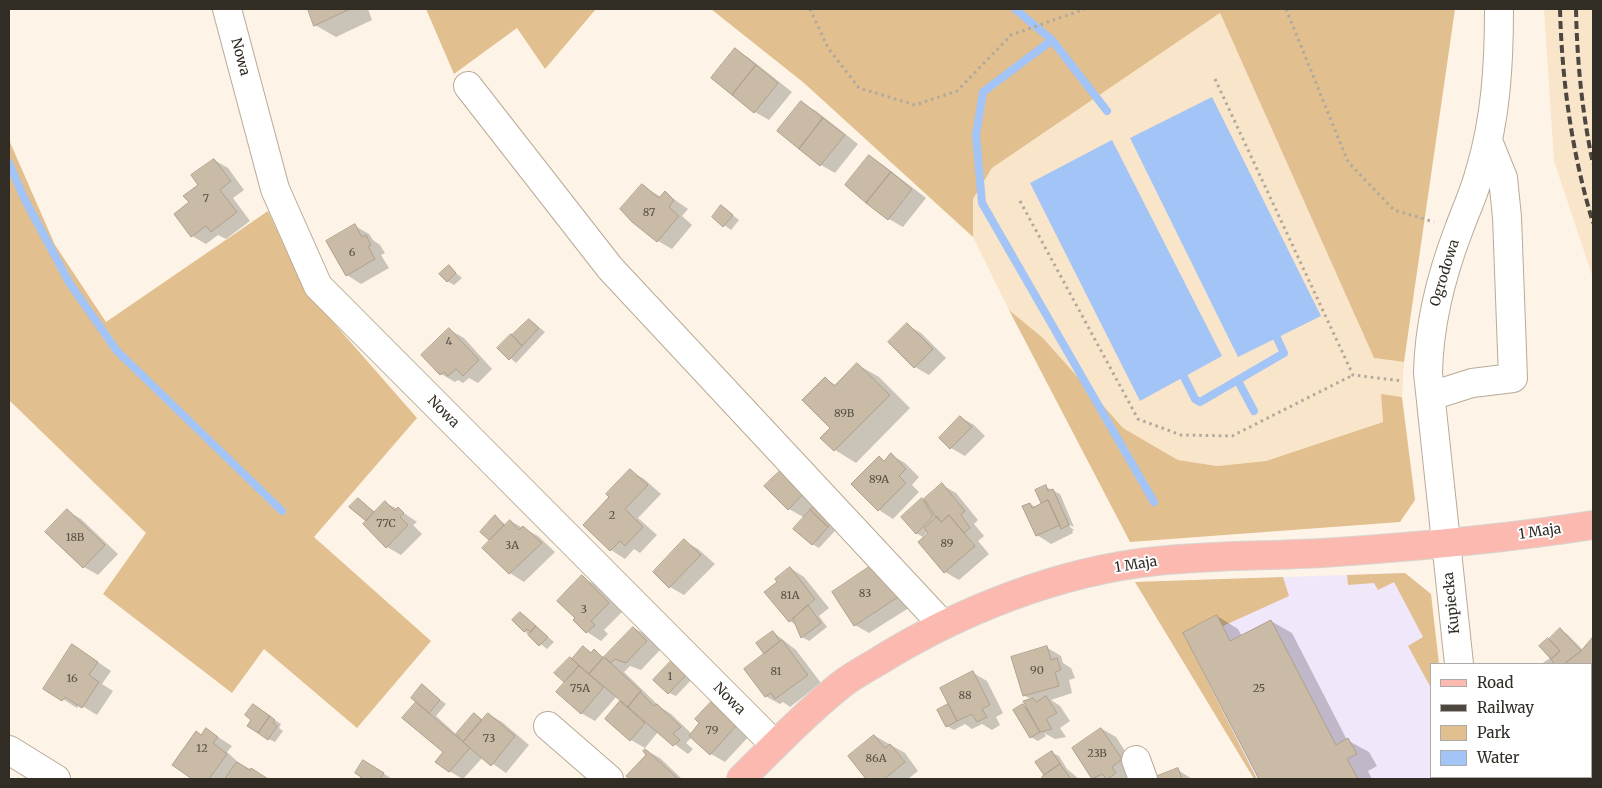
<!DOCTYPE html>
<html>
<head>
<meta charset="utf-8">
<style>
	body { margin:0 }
	#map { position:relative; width:1602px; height:788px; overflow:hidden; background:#fdf4e7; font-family:Merriweather,serif }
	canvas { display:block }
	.frame { position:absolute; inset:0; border:10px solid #312c24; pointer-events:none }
	.legend { position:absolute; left:1430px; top:663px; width:162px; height:115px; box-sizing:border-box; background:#fff; border:1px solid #adaba7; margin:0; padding:6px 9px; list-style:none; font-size:15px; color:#312c24 }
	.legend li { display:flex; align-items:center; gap:10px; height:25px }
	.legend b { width:25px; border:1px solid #adaba7 }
</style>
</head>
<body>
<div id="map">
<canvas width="1602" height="788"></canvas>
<div class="frame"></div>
<ul class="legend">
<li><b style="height:6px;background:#fbb9af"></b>Road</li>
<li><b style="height:6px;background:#4d473f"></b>Railway</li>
<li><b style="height:14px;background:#e2bf8e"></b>Park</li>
<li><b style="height:14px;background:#a2c4f6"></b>Water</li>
</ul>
</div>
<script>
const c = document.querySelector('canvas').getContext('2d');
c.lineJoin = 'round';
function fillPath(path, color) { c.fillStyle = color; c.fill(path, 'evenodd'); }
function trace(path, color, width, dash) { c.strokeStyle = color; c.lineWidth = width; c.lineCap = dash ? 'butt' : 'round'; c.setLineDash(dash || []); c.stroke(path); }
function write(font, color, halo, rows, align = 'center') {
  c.font = font + ' Merriweather,serif'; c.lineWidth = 4; c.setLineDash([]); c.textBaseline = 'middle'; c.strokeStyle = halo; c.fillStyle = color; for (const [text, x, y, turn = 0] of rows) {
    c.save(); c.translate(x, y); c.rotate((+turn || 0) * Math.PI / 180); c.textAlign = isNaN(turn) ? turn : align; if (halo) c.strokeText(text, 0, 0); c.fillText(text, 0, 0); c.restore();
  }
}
const commercial = new Path2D(`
	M 1405,573 L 1431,594 L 1431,777 L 1450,779 L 1254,779 L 1135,582 Z`);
const built = new Path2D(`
	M 1544,9 L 1593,9 L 1593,278 L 1554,161 Z
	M 1220,13 L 1374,358 L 1404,362 L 1402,397 L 1381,395 L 1383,422 L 1266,461 L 1217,466 L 1178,460 L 1123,428 L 1043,338 L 1009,310 L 973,237 L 973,199 L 992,168 Z`);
const green = new Path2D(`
	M 426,9 L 596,9 L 545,69 L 517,28 L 454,74 Z
	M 711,9 L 1455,9 L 1404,362 L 1374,358 L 1220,13 L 992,168 L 973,199 L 973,237 L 804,83 Z
	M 9,140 L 55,245 L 106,322 L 268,211 L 305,290 L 417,418 L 314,537 L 431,641 L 357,728 L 264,649 L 232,693 L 103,594 L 146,533 L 9,400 Z
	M 1009,310 L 1043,338 L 1123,428 L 1178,460 L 1217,466 L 1266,461 L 1383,422 L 1381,394 L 1402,397 L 1415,500 L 1400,522 L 1130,542 Z
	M 1405,573 L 1431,594 L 1439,664 L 1431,664 L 1431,688 L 1408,646 L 1423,637 L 1394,582 L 1378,590 L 1374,583 L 1348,585 L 1347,575 Z
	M 1283,577 L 1289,596 L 1223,626 L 1217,615 L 1183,633 L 1257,779 L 1254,779 L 1135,582 Z`);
const water = new Path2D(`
	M 1212,97 L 1321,316 L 1238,357 L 1130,138 Z
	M 1112,140 L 1222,356 L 1140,401 L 1030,183 Z`);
const shadow = new Path2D(`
	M 309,9 L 368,9 L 372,20 L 336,37 L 315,25 Z
	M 735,49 L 749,58 L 792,92 L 769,120 L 755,112 Z
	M 801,103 L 816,111 L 858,144 L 835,173 L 821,165 L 779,131 Z
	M 869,157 L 883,165 L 926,198 L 903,227 L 889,219 Z
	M 214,160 L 228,168 L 244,190 L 233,198 L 250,221 L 226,239 L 218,235 L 206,244 L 192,236 L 190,203 Z
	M 642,186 L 661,197 L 665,193 L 688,209 L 682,216 L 692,225 L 672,249 L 658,241 Z
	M 722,207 L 739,220 L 731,230 L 713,217 Z
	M 355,226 L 369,234 L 373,240 L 380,245 L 385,253 L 381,255 L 389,268 L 361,284 L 347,275 L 328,242 Z
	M 449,267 L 462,278 L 454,285 L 447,281 Z
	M 530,320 L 545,332 L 516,363 L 499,348 Z
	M 907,325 L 921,333 L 946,358 L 929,375 L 915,367 Z
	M 450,330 L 464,338 L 492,369 L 478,383 L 469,378 L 463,383 L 458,380 L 455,382 L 441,374 L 423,355 Z
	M 858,365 L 879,377 L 910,408 L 856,463 L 835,450 L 822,438 L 832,428 L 825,378 L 837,386 Z
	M 960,417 L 974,425 L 985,436 L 965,456 L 951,448 Z
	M 891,455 L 905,463 L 919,477 L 912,485 L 919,492 L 893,519 L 879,510 L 853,484 L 879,458 L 885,461 Z
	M 630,471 L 644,479 L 661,494 L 638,518 L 657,535 L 640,553 L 634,549 L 625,559 L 611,550 L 584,525 L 611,497 Z
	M 781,471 L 848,517 L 819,548 L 812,544 L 805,518 L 789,509 Z
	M 942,485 L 956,493 L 978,520 L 974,524 L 984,536 L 978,541 L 989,554 L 959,580 L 945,572 L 920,542 L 930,533 L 928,531 L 923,537 L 916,533 L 922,499 L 924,500 Z
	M 1046,487 L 1060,494 L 1074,527 L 1070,525 L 1070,527 L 1074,530 L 1072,531 L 1073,533 L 1051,544 L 1037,535 L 1030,504 L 1036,507 L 1043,504 L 1037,490 Z
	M 358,500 L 376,513 L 385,503 L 398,509 L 417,522 L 413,525 L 422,534 L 401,555 L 387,547 L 367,521 Z
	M 67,511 L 81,519 L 118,554 L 98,575 L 84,567 Z
	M 495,517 L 506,525 L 510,521 L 538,536 L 555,552 L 524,582 L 510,573 L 484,548 L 491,540 L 482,532 Z
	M 684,541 L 698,549 L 715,564 L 684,595 L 670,587 L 655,572 Z
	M 875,564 L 912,606 L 869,633 L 855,625 Z
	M 790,568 L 804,577 L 829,608 L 819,616 L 827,627 L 809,641 L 802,637 L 796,625 L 790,621 Z
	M 582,577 L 596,585 L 622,612 L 604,630 L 608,634 L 601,641 L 587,632 L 575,620 Z
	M 520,613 L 554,642 L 547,649 L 524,631 Z
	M 1217,616 L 1238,629 L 1242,636 L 1271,621 L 1292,633 L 1347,740 L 1369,752 L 1377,766 L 1368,771 L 1372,779 L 1260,779 L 1184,634 Z
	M 634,628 L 648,636 L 661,649 L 641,670 L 630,666 L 624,672 L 660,707 L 671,714 L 692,734 L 701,723 L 711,704 L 725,712 L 750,735 L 725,762 L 711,754 L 692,737 L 686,743 L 693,749 L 688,754 L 658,732 L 645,748 L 631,740 L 607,719 L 622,701 L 617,696 L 595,721 L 581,713 L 566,682 L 556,673 L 583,648 L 592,653 L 594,651 L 605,658 Z
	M 1561,630 L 1567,634 L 1583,650 L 1593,639 L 1593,709 L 1591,708 L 1591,664 L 1541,664 L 1550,658 L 1541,647 Z
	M 773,632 L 796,650 L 821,683 L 790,707 L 783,702 L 780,704 L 765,696 L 766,654 Z
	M 1046,647 L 1061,656 L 1063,663 L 1071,668 L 1075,678 L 1069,680 L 1072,693 L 1051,700 L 1060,706 L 1070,721 L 1060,728 L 1066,737 L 1055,739 L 1044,733 L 1046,736 L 1038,741 L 1031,737 L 1023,705 L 1028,708 L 1031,699 L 1025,696 L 1013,658 Z
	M 86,654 L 111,671 L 102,684 L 113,691 L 97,715 L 79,704 L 77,708 L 45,688 Z
	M 671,662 L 692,679 L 676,696 L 669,693 Z
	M 973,673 L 987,681 L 1003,713 L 996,717 L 1000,725 L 992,730 L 982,724 L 972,729 L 965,724 L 954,730 L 947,726 L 939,710 L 950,704 Z
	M 422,686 L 446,704 L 436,716 L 457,735 L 474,714 L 483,720 L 488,714 L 502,722 L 529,745 L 506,773 L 483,757 L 463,779 L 449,771 L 444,752 L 418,702 Z
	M 260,710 L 281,724 L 279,728 L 283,731 L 275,742 L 268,739 Z
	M 1102,729 L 1116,737 L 1136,768 L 1126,775 L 1128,779 L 1094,779 L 1074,748 Z
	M 207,730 L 232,746 L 227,752 L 240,764 L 268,779 L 194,779 L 174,764 Z
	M 875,736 L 905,753 L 918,771 L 908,779 L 868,779 L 850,756 Z
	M 645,750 L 660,758 L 682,779 L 632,779 L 628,776 L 648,755 Z
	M 1052,753 L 1059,756 L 1067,769 L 1079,779 L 1045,779 L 1043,777 L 1046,775 L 1037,762 Z
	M 378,770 L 392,779 L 361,779 L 363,776 Z
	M 1178,770 L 1192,779 L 1152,779 Z`);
const stream = new Path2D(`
	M 1015,9 L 1052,40 L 1107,111
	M 1052,40 L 983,92 L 976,135 L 982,203 L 1154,502
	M 9,163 L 24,198 L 70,284 L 117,351 L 282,511
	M 1184,377 L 1195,399 L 1200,402 L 1284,353 L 1277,338
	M 1238,381 L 1254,411`);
const building = new Path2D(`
	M 308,9 L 350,9 L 314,26 Z
	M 735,48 L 756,65 L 732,95 L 711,78 Z
	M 756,65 L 778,83 L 754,113 L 732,95 Z
	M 801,101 L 823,118 L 799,149 L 777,131 Z
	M 823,118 L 845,135 L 820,166 L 799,149 Z
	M 869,155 L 891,172 L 866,203 L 845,185 Z
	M 214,159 L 231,181 L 220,190 L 237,212 L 211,232 L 206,226 L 191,237 L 174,214 L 189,202 L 183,196 L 198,185 L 191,175 Z
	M 891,172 L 912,189 L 888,220 L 866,203 Z
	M 642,184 L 659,198 L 665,191 L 674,200 L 669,207 L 679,216 L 657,242 L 632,222 L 620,209 Z
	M 721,205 L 733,215 L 723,227 L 712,217 Z
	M 355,224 L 362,237 L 366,235 L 371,245 L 368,246 L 375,259 L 346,276 L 326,241 Z
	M 449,265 L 456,273 L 447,282 L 439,274 Z
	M 529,319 L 539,328 L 522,346 L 512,335 Z
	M 907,323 L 933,349 L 914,368 L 888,342 Z
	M 449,328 L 479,360 L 463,376 L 456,369 L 448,376 L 444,372 L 440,375 L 421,355 Z
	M 511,334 L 522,346 L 509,360 L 497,348 Z
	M 857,363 L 890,395 L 834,451 L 820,438 L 830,428 L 802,400 L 825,377 L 834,386 Z
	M 960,416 L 972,427 L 950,449 L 939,438 Z
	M 891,453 L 906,469 L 899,476 L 906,483 L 878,511 L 851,484 L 879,456 L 884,461 Z
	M 630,469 L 648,485 L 625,509 L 643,527 L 625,546 L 620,541 L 610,551 L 583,525 L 609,497 L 606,494 Z
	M 781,470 L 804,493 L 788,510 L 764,486 Z
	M 942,483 L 965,511 L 961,515 L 970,528 L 964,533 L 949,515 L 941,522 L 936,517 L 924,499 Z
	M 1046,485 L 1048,491 L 1053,489 L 1069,525 L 1061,529 L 1048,500 L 1041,503 L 1035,490 Z
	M 825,495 L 842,513 L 828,527 L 810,510 Z
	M 358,498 L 374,512 L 366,521 L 349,507 Z
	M 922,498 L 933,516 L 916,534 L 901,517 Z
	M 1048,500 L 1060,525 L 1036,536 L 1022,506 L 1030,503 L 1032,508 Z
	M 385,501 L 395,511 L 398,507 L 404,513 L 400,517 L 408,525 L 386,548 L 363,524 Z
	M 67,509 L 105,545 L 83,568 L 45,532 Z
	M 810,510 L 828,527 L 812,545 L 793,529 Z
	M 495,515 L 504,525 L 489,540 L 480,532 Z
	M 949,515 L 975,546 L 944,573 L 918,542 L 928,533 L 924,528 L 937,516 L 941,522 Z
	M 510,520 L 519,530 L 523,526 L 542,543 L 509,574 L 482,548 Z
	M 684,539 L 701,555 L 669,588 L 653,572 Z
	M 875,563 L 898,597 L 854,626 L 832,592 Z
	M 790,567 L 815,599 L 789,622 L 764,592 L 777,582 L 775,579 Z
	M 582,575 L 609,603 L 591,621 L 595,625 L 586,633 L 573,620 L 575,618 L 557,601 Z
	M 808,605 L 821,623 L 801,638 L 793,619 Z
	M 520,612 L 536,626 L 531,632 L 527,629 L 524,632 L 512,620 Z
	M 1217,615 L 1230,641 L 1271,620 L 1336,745 L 1348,738 L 1357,754 L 1347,759 L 1358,779 L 1259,779 L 1183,633 Z
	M 536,626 L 548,637 L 539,646 L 528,635 Z
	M 633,627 L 647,641 L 626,663 L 615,659 L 611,663 L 604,657 Z
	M 1560,628 L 1581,651 L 1564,664 L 1554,664 L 1551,659 L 1560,651 L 1549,639 Z
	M 773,631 L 780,641 L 764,654 L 756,643 Z
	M 1593,637 L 1593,690 L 1591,692 L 1591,664 L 1564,664 L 1581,651 Z
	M 1548,638 L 1560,651 L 1551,659 L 1539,646 Z
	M 782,640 L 808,675 L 775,699 L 771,693 L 765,697 L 744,669 Z
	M 72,644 L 98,662 L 89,675 L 99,682 L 82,708 L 65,697 L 62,701 L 43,689 Z
	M 583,646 L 591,653 L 594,649 L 603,658 L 589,674 L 572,659 Z
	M 1047,646 L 1051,660 L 1057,658 L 1061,670 L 1055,672 L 1059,686 L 1023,696 L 1011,657 Z
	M 570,657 L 579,666 L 564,682 L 554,673 Z
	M 604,657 L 641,691 L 628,707 L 589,674 Z
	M 671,661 L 686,675 L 668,694 L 653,680 Z
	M 579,666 L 604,687 L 581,714 L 556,692 Z
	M 973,671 L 990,705 L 982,709 L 987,717 L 977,722 L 972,714 L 957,721 L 940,688 Z
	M 422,684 L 440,700 L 429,713 L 411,698 Z
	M 640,692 L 654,706 L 657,704 L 681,727 L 673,734 L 680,740 L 673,746 L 628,707 Z
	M 1046,696 L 1057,713 L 1046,719 L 1052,729 L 1040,732 L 1023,701 L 1033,698 L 1036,702 Z
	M 620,701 L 645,723 L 630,741 L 605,719 Z
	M 416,702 L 470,748 L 449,772 L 435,762 L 443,752 L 402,718 Z
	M 711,702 L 736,726 L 710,755 L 689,736 L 699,723 L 695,719 Z
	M 253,704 L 270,716 L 258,733 L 247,726 L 251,720 L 245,715 Z
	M 948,704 L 957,721 L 946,727 L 937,710 Z
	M 1023,704 L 1040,732 L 1030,738 L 1013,710 Z
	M 474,713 L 482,720 L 463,742 L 456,734 Z
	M 488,713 L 515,736 L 491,766 L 463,742 Z
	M 270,716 L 275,720 L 273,723 L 277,726 L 268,740 L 258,733 Z
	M 206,728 L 218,737 L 213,743 L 227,754 L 209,779 L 192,779 L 172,765 L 196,731 L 201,735 Z
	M 1101,728 L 1122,759 L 1112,767 L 1116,773 L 1107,779 L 1102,774 L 1092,779 L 1072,748 Z
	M 874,735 L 885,748 L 890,744 L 905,762 L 884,779 L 866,779 L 848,756 Z
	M 645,749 L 649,752 L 678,779 L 630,779 L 626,776 L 646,755 L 643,751 Z
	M 1052,751 L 1060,764 L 1044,775 L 1035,762 Z
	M 363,760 L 384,773 L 380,779 L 360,779 L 361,777 L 355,773 Z
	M 237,762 L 250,770 L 251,768 L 268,779 L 225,779 Z
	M 1060,764 L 1071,779 L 1043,779 L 1042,777 Z
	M 1178,768 L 1182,779 L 1149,779 Z`);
const path = new Path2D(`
	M 810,9 L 828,48 L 859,88 L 915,105 L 957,91 L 1011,35 L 1085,9
	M 1286,9 L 1348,162 L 1394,210 L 1434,222
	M 1215,79 L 1353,375 L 1403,381
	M 1020,201 L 1138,419 L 1181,435 L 1232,436 L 1353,375`);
const minor = new Path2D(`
	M 227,9 L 275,189 L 318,286 L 775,745
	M 468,86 L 610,268 L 943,625
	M 1431,396 L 1472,383 L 1513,378 L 1507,217 L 1503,178 L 1488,141
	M 1459,664 L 1428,373 C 1429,323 1441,276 1459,229 C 1466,210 1475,191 1480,171 C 1496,118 1499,64 1499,9
	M 1591,722 L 1593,720
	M 548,726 L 609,779
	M 9,750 L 56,779
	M 1136,760 L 1143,779
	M 1472,777 L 1472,779
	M 1509,779 L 1513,777`);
const major = new Path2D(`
	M 741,779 C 773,747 806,713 842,684 C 852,676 865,669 877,662 C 959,611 1059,571 1157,561 C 1212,555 1267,556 1323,553 C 1413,547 1504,539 1593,525`);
const rail = new Path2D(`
	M 1560,9 C 1562,83 1572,153 1593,223
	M 1576,9 C 1577,61 1582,112 1593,164`);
const numberNames = [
	["7",206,199],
	["87",649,213],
	["6",352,253],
	["4",449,342],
	["89B",844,414],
	["89A",879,480],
	["2",612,516],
	["77C",386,524],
	["18B",75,538],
	["89",947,544],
	["3A",512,546],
	["83",865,594],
	["81A",790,596],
	["3",584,610],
	["90",1037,671],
	["81",776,672],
	["1",670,677],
	["16",72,679],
	["75A",580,689],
	["25",1259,689],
	["88",965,696],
	["79",712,731],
	["73",489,739],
	["12",202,749],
	["23B",1097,754],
	["86A",876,759]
];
const streetNames = [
	["Nowa",240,57,75],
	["Ogrodowa",1445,273,-73],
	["Nowa",443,412,45],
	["1 Maja",1540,532,-8],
	["1 Maja",1136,565,-9],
	["Kupiecka",1452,603,-96],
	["Nowa",729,699,45]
];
fillPath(commercial, '#f1e7fb');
fillPath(built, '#f9e5c9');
fillPath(green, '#e2bf8e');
fillPath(water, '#a2c4f6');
fillPath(shadow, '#0003');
trace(stream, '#a2c4f6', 8);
fillPath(building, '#c9bba6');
trace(building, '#aea08c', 1);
trace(minor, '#b8aa96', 30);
trace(major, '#d6d5d3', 30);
trace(path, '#b0a99d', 3, [2.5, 4]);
trace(minor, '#fff', 28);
trace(major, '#fbb9af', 28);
trace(rail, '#4d473f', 4, [8, 4]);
write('11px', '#575044', null, numberNames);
write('14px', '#312c24', '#fff', streetNames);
</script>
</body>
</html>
